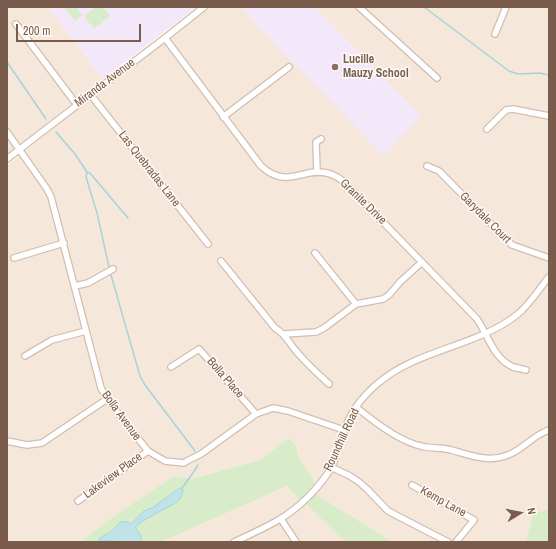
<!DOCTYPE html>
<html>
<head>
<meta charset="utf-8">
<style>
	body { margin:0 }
	#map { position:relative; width:556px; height:549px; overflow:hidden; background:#fdf6ec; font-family:"Archivo Narrow",sans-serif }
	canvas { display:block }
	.frame { position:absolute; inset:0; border:8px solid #7a5c4d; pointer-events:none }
	.north { position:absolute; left:500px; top:493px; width:40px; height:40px; -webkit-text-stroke:3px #fffaf3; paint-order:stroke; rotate:80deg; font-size:11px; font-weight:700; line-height:16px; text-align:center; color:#7a5c4d }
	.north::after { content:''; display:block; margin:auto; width:14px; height:18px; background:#7a5c4d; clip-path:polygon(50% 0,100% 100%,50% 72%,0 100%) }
	.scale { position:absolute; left:16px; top:24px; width:125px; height:18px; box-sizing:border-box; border:2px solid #7a5c4d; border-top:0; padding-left:5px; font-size:12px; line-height:14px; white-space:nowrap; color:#7a5c4d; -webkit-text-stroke:3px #fffaf3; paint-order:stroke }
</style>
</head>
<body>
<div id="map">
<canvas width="556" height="549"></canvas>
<div class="frame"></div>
<div class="north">N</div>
<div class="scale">200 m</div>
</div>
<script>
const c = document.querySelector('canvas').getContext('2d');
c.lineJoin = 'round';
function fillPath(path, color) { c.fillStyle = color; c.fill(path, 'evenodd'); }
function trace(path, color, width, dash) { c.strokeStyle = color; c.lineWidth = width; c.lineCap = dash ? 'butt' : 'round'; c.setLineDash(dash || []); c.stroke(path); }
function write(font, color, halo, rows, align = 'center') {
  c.font = font + ' "Archivo Narrow",sans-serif'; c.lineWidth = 3; c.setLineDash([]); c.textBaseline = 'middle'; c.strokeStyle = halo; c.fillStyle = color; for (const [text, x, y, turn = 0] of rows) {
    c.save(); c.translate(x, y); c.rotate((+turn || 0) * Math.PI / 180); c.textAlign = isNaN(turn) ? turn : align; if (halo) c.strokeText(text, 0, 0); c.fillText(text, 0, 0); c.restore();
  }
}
const residential = new Path2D(`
	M 7,7 L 48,7 L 103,79 L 7,154 Z
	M 211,7 L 241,7 L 273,42 L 421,116 L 314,7 L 549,7 L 549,509 L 533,513 L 526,542 L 393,542 L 317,495 L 313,478 L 298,456 L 296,446 L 289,438 L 260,460 L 191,479 L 174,476 L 114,516 L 80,542 L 7,542 L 7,166 L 123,73 Z
	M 287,486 L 299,499 L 306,504 L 345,542 L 161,542 Z`);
const education = new Path2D(`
	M 48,7 L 196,7 L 103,79 Z
	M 241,7 L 314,7 L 421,116 L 384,156 L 273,42 Z`);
const green = new Path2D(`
	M 66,7 L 76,7 L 82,15 L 75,21 L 65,8 Z
	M 96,7 L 103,7 L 110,16 L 102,22 L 92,10 Z
	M 92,10 L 102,23 L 94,29 L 84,16 Z
	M 289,438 L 296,446 L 298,456 L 313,478 L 317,495 L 393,542 L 345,542 L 306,504 L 299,499 L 287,486 L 161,542 L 80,542 L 114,516 L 174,476 L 191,479 L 260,460 Z
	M 549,509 L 549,542 L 526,542 L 533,513 Z`);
const water = new Path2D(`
	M 180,488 L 183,489 C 183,503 168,506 159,512 C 153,515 139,523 135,527 L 141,536 L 142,542 L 99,541 L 100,538 C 104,535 108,534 112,531 C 120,524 119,518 131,524 L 144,511 L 152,508 Z`);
const stream = new Path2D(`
	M 424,7 L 509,71 L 518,74 L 540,73 L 549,75
	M 7,62 L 46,119
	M 56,132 L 75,154 L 87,172 L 86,177 L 97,213 L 109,267
	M 87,172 L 90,173 L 128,218
	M 111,275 L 140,376 L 145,385 L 195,451
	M 182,488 L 193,473 L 198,465`);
const minor = new Path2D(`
	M 359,7 L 437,78
	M 16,24 L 77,105
	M 495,34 L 506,7
	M 165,38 L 261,166 C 287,190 303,167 327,173 C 335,175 341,179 346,184 L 477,319 C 488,335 493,358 513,367 C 517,368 522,369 526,370
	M 90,94 L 208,244
	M 223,117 L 289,67
	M 487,129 L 506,110 L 513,109 L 549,116
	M 7,132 L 47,189 L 51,197 L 101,388 L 107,399 L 148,451 L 165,461 L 184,463 L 187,461 L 201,454 L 256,414 L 273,408 L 288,411 L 344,430
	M 7,159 L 115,76 L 165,38 L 204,7
	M 427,166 L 439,171 L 512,245 L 549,258
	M 317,172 L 316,142 L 321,139
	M 315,253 L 356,304
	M 14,258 L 64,243
	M 221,261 L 275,328 C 287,335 287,341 296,351 C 306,363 318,374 329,384
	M 75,286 L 88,283 L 113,269
	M 284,334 L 316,332 L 324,328 L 356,304 L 383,299 L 389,295 L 400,282 L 422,262
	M 25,356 L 52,340 L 86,331
	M 171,367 L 199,349 L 256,414
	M 356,407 C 373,421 400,442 421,446 C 431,449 442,447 451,450 C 470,455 488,463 508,455 C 524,449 533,435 549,430
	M 7,441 L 27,445 L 42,443 L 107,399
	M 331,467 L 350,476 L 359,482 L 368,490 L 388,511 L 448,542
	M 412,485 L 474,520 L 456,542
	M 78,501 L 148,451
	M 281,519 L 296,542
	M 234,542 C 249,535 265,528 280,519 C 299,508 320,487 331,468 C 337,456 339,443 344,431 C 350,413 363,396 377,384 C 417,349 477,347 518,314 C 530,304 539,289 549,277`);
const markers = [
	[335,67,4,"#8d6e63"]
];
const educationNames = [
	["Lucille",343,60],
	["Mauzy School",343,74]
];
const streetNames = [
	["Miranda Avenue",105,83,-37],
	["Las Quebradas Lane",149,169,52],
	["Granite Drive",363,202,44],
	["Garydale Court",485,218,45],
	["Bolla Place",225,378,49],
	["Bolla Avenue",121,416,54],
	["Roundhill Road",342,440,-65],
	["Lakeview Place",113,476,-36],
	["Kemp Lane",443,502,29]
];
fillPath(residential, '#f5e8da');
fillPath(education, '#f3e8fa');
fillPath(green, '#d8ecc9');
fillPath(water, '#bfe3e8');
trace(water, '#a5d3da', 1);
trace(stream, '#a5d3da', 1.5);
trace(minor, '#d1beb0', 8);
trace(minor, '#fff', 5.5);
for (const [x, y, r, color] of markers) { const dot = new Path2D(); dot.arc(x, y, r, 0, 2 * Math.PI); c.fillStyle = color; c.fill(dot); trace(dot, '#fffaf3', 1.5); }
write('bold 12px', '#785e54', '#fffaf3', educationNames, 'left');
write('12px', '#7a5c4d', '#fffaf3', streetNames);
</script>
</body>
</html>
